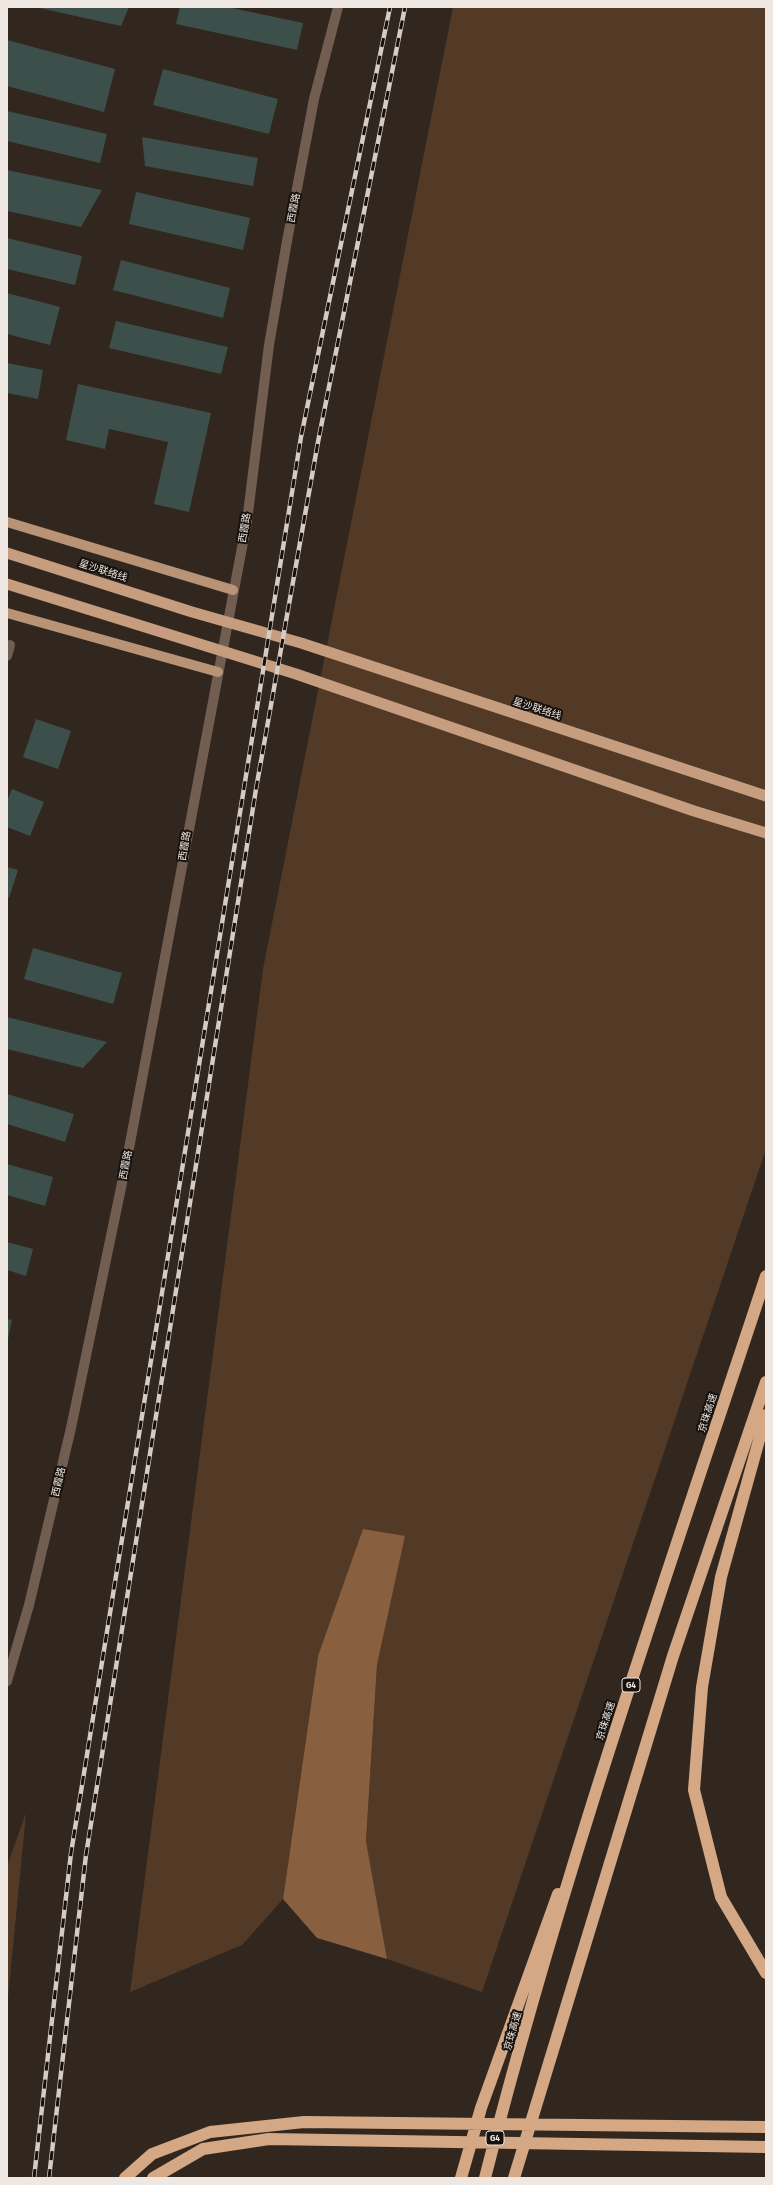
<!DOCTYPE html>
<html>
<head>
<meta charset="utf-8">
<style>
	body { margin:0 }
	#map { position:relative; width:773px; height:2185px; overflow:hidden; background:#32271e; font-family:"Fira Sans Condensed",sans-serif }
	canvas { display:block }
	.frame { position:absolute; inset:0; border:8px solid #efe7e1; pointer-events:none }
</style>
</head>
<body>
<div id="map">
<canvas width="773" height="2185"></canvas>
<div class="frame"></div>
</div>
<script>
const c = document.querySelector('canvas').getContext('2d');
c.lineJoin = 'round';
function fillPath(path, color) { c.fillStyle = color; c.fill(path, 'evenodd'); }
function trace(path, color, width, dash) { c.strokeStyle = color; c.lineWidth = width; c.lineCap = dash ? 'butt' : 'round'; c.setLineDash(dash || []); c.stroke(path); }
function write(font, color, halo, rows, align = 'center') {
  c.font = font + ' "Fira Sans Condensed","Noto Sans SC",sans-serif'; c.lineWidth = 4; c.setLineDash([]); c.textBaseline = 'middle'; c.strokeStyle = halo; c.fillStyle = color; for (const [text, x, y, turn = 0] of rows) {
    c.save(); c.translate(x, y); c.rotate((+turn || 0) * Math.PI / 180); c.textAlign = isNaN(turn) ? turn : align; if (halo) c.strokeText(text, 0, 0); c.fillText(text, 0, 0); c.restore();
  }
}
const green = new Path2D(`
	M 453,7 L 766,7 L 766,1149 L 482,1992 L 387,1959 L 366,1841 L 377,1665 L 405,1536 L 318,1656 L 283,1899 L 242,1945 L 130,1992 L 263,969 Z
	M 26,1813 L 26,1814 L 7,2008 L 7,1866 Z`);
const water = new Path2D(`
	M 363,1529 L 405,1536 L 377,1665 L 366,1841 L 387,1959 L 317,1938 L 283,1899 L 318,1656 Z`);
const building = new Path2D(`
	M 35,7 L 129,7 L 121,26 Z
	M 180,7 L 227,7 L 303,23 L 297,50 L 176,24 Z
	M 7,40 L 115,69 L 104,112 L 7,86 Z
	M 163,69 L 278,99 L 269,134 L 153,105 Z
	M 7,111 L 107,134 L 100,163 L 7,141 Z
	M 142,137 L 258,158 L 253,186 L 145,166 Z
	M 7,170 L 102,190 L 81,227 L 7,211 Z
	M 136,192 L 250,218 L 243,250 L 129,224 Z
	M 7,238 L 82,256 L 75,285 L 7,269 Z
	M 121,260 L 230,288 L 223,318 L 113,290 Z
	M 7,293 L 60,307 L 50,345 L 7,334 Z
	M 116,321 L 228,347 L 221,374 L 109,348 Z
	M 7,363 L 43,370 L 38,399 L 7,393 Z
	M 78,384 L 211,413 L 189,512 L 154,504 L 168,442 L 109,429 L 105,449 L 66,440 Z
	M 36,719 L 71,731 L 58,769 L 23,757 Z
	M 12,789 L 44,802 L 30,836 L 7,827 L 7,801 Z
	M 7,867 L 18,870 L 9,898 L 7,897 Z
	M 33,948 L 122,973 L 113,1004 L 24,979 Z
	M 7,1017 L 107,1042 L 83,1068 L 7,1049 Z
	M 7,1094 L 74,1114 L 65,1142 L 7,1124 Z
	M 7,1164 L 53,1177 L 45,1206 L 7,1195 Z
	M 7,1242 L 33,1249 L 26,1276 L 7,1270 Z
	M 7,1319 L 12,1320 L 8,1339 L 7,1339 Z`);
const minor = new Path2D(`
	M 7,656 L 10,645
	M 7,1681 L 29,1605 L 71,1428 L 127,1159 L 247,521 L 269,345 L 287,241 L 314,99 L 338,7`);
const primary = new Path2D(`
	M 7,522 L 233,590
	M 7,613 L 218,672`);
const trunk = new Path2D(`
	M 7,553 L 192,612 L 301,643 L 766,796
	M 7,584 L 296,674 L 694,811 L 766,833`);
const motorway = new Path2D(`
	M 766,1415 L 721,1577 L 702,1687 L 694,1790 L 721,1897 L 766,1973
	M 125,2178 L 152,2154 L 210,2132 L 304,2122 L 766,2127
	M 153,2178 L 203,2149 L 269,2139 L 766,2147
	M 461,2178 L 481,2108 L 558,1894
	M 485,2178 C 562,1873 667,1575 766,1276
	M 514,2178 L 673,1656 L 766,1382`);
const rail = new Path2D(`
	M 34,2178 L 71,1853 L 301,437 L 390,7
	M 49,2178 L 86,1855 L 256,789 L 318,442 L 405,7`);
const shields = [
	[631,1685,18],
	[495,2138,18]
];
const shieldNames = [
	["G4",631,1685],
	["G4",495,2138]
];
const streetNames = [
	["西霞路",294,208,-79],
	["西霞路",245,528,-80],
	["星沙联络线",103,571,18],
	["星沙联络线",537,709,18],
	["西霞路",185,846,-80],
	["西霞路",126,1165,-79],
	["京珠高速",708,1413,-72],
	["西霞路",59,1482,-77],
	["京珠高速",606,1721,-72],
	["京珠高速",513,2031,-74]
];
fillPath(green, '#523a27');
fillPath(water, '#885f3f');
fillPath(building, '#3d4f4b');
trace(minor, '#715e51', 10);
trace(primary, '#b89376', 10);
trace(trunk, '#c69d7e', 11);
trace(motorway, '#d4a785', 12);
trace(rail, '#d4ccc5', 4.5);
trace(rail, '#16110d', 3, [9]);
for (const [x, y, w] of shields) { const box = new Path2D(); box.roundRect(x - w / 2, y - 7, w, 14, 3); c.fillStyle = '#16110d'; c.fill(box); trace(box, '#efe7e1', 1); }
write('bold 9px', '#efe7e1', null, shieldNames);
write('10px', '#efe7e1', '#16110d', streetNames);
</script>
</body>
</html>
